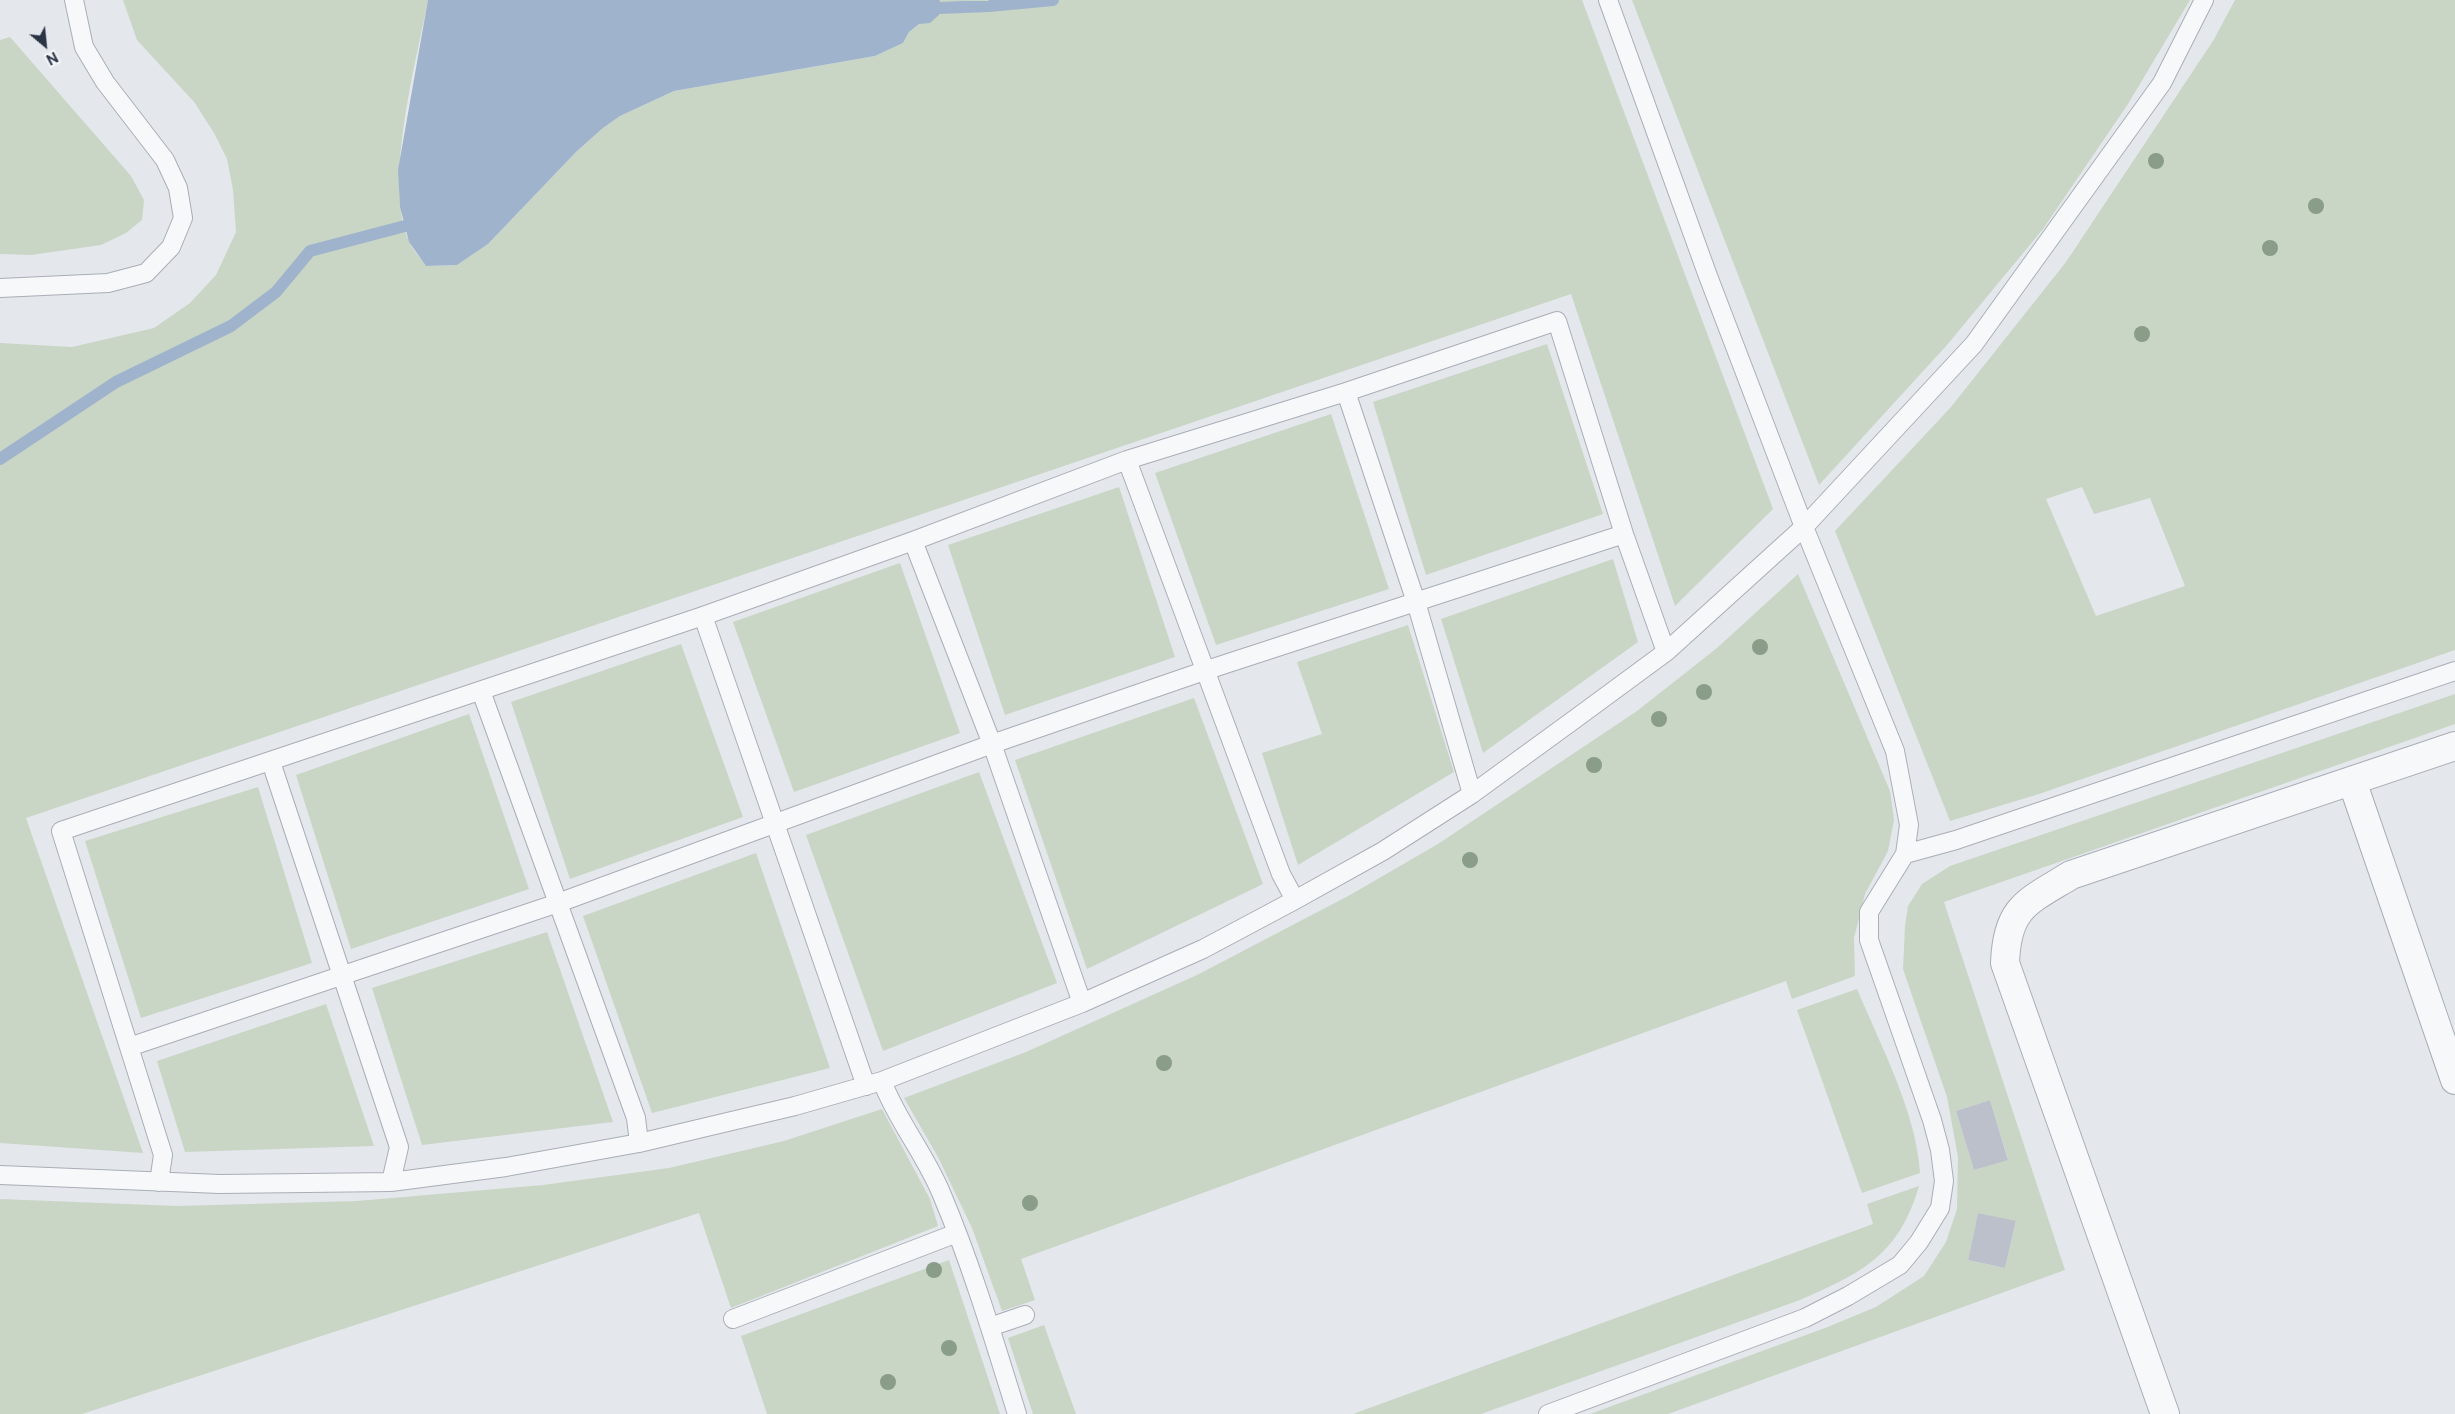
<!DOCTYPE html>
<html>
<head>
<meta charset="utf-8">
<style>
	body { margin:0 }
	#map { position:relative; width:2455px; height:1414px; overflow:hidden; background:#e4e7ec; font-family:"Public Sans",sans-serif }
	canvas { display:block }
	.north { position:absolute; left:20px; top:20px; width:50px; height:50px; -webkit-text-stroke:4px #f4f6f9; paint-order:stroke; rotate:152deg; font-size:14px; font-weight:700; line-height:20px; text-align:center; color:#2b3445 }
	.north::after { content:''; display:block; margin:auto; width:18px; height:22px; background:#2b3445; clip-path:polygon(50% 0,100% 100%,50% 72%,0 100%) }
</style>
</head>
<body>
<div id="map">
<canvas width="2455" height="1414"></canvas>
<div class="north">N</div>
</div>
<script>
const c = document.querySelector('canvas').getContext('2d');
c.lineJoin = 'round';
function fillPath(path, color) { c.fillStyle = color; c.fill(path, 'evenodd'); }
function trace(path, color, width, dash) { c.strokeStyle = color; c.lineWidth = width; c.lineCap = dash ? 'butt' : 'round'; c.setLineDash(dash || []); c.stroke(path); }
const green = new Path2D(`
	M 123,0 L 428,0 C 416,64 383,182 409,241 C 412,250 421,258 426,266 L 457,265 L 488,244 L 576,152 L 603,128 L 620,116 L 674,91 L 875,56 L 903,43 L 909,32 L 919,24 L 939,15 L 939,0 L 1582,0 L 1773,509 L 1675,606 L 1571,294 L 26,818 L 143,1153 L 0,1143 L 0,343 L 72,347 L 154,328 L 190,303 L 216,275 L 236,232 L 233,190 L 227,159 L 214,133 L 195,103 L 137,40 Z
	M 1632,0 L 2190,0 L 2128,104 L 2043,229 L 1947,345 L 1819,485 Z
	M 2235,0 L 2455,0 L 2455,650 L 2039,794 L 1950,821 L 1835,531 L 1951,407 L 2066,262 L 2213,41 ZM 2082,487 L 2094,514 L 2150,498 L 2185,586 L 2096,616 L 2046,499 Z
	M 10,37 L 131,176 L 144,200 L 142,220 L 126,233 L 101,245 L 31,255 L 0,254 L 0,40 Z
	M 1547,344 L 1603,514 L 1426,575 L 1373,402 Z
	M 1331,414 L 1389,589 L 1216,645 L 1155,473 Z
	M 1119,487 L 1175,657 L 1005,715 L 948,545 Z
	M 1613,559 L 1638,642 L 1483,753 L 1441,619 Z
	M 900,563 L 960,733 L 794,792 L 733,622 Z
	M 1798,574 L 1890,791 L 1894,820 L 1888,851 L 1865,894 L 1854,938 L 1855,976 L 1792,999 L 1786,981 L 1021,1259 L 1035,1300 L 1002,1311 L 972,1228 L 938,1157 L 904,1098 L 1026,1052 L 1197,975 L 1350,895 L 1438,844 L 1637,711 L 1717,648 Z
	M 1408,625 L 1454,772 L 1298,865 L 1262,753 L 1322,734 L 1297,662 Z
	M 681,644 L 743,817 L 570,879 L 511,702 Z
	M 2455,694 L 2455,724 L 1944,902 L 2065,1270 L 1668,1414 L 1590,1414 L 1825,1328 L 1876,1307 L 1924,1276 L 1946,1242 L 1957,1209 L 1958,1157 L 1947,1097 L 1903,969 L 1905,926 L 1908,906 L 1922,884 L 1950,866 ZM 1990,1100 L 2008,1159 L 1974,1170 L 1956,1111 ZM 1978,1213 L 2016,1222 L 2005,1268 L 1968,1260 Z
	M 1194,698 L 1263,884 L 1087,969 L 1015,760 Z
	M 469,714 L 529,889 L 351,949 L 296,775 Z
	M 979,772 L 1057,983 L 883,1051 L 806,835 Z
	M 258,787 L 312,963 L 141,1018 L 85,841 Z
	M 756,853 L 830,1068 L 652,1113 L 583,916 Z
	M 547,932 L 613,1122 L 422,1145 L 372,988 Z
	M 1857,989 C 1880,1044 1917,1114 1920,1173 L 1862,1193 L 1797,1010 Z
	M 326,1004 L 374,1146 L 185,1152 L 157,1061 Z
	M 882,1109 L 930,1199 L 938,1226 L 731,1308 L 699,1213 L 82,1414 L 0,1414 L 0,1199 L 178,1206 L 357,1201 L 543,1185 L 669,1168 L 784,1141 Z
	M 1919,1186 C 1899,1255 1862,1273 1800,1300 L 1481,1414 L 1353,1414 L 1873,1224 L 1867,1204 Z
	M 949,1260 L 1000,1414 L 767,1414 L 741,1336 Z
	M 1044,1325 L 1076,1414 L 1033,1414 L 1008,1338 Z`);
const water = new Path2D(`
	M 428,0 L 939,0 L 940,1 L 939,15 L 930,23 L 919,24 L 909,32 L 903,43 L 875,56 L 674,91 L 620,116 L 603,128 L 576,152 L 488,244 L 457,265 L 426,266 L 409,242 L 400,207 L 398,170 Z`);
const stream = new Path2D(`
	M 939,8 L 989,6 L 1053,0
	M 0,459 L 116,382 L 231,326 L 276,292 L 310,251 L 405,226`);
const building = new Path2D(`
	M 1990,1100 L 2008,1160 L 1974,1170 L 1956,1111 Z
	M 1978,1213 L 2016,1221 L 2005,1268 L 1968,1260 Z`);
const lane = new Path2D(`
	M 0,288 L 108,283 L 146,273 L 171,247 L 183,218 L 178,188 L 165,160 L 105,82 L 84,47 L 74,0
	M 1346,392 L 1416,602 L 1472,794
	M 1127,460 L 1281,874 L 1295,900
	M 913,541 L 992,744 L 1082,1003
	M 703,616 L 866,1086
	M 481,691 L 636,1118 L 639,1143
	M 271,762 L 399,1147 L 391,1182
	M 1905,854 L 1956,840 L 2455,671
	M 129,1047 L 558,903 L 992,744 L 1207,670 L 1624,534
	M 882,1081 C 897,1121 926,1155 942,1195 C 972,1266 994,1340 1017,1414
	M 0,1175 L 220,1184 L 391,1182 L 506,1167 L 639,1143 L 795,1106 L 882,1081 L 1082,1003 L 1203,949 L 1295,900 L 1383,851 L 1472,794 L 1575,719 L 1666,652 L 1804,527 L 1974,344 L 2162,83 L 2204,0
	M 159,1182 L 163,1155 L 61,831 L 703,616 L 913,541 L 1127,460 L 1346,392 L 1557,321 L 1624,534 L 1666,652
	M 733,1319 L 957,1233
	M 990,1327 L 1025,1315
	M 1548,1414 L 1805,1318 L 1848,1296 L 1900,1265 L 1919,1242 L 1940,1208 L 1944,1181 L 1940,1150 L 1932,1120 L 1869,940 L 1869,912 L 1905,854 L 1909,825 L 1895,751 L 1804,527 L 1708,276 L 1608,0`);
const street = new Path2D(`
	M 2352,781 L 2455,1080
	M 2165,1414 L 2005,963 C 2007,907 2027,902 2071,875 L 2455,746`);
const trees = [
	[2156,161],
	[2316,206],
	[2270,248],
	[2142,334],
	[1760,647],
	[1704,692],
	[1659,719],
	[1594,765],
	[1470,860],
	[1164,1063],
	[1030,1203],
	[934,1270],
	[949,1348],
	[888,1382]
];
fillPath(green, '#c9d6c5');
fillPath(water, '#9fb4cc');
trace(stream, '#9fb4cc', 12);
fillPath(building, '#bbc0ca');
trace(lane, '#a9aeb7', 20);
trace(street, '#a9aeb7', 30);
trace(lane, '#f7f8fa', 18);
trace(street, '#f7f8fa', 28);
c.fillStyle = '#899d89';
for (const [x, y] of trees) { c.beginPath(); c.arc(x, y, 8, 0, 2 * Math.PI); c.fill(); }
</script>
</body>
</html>
